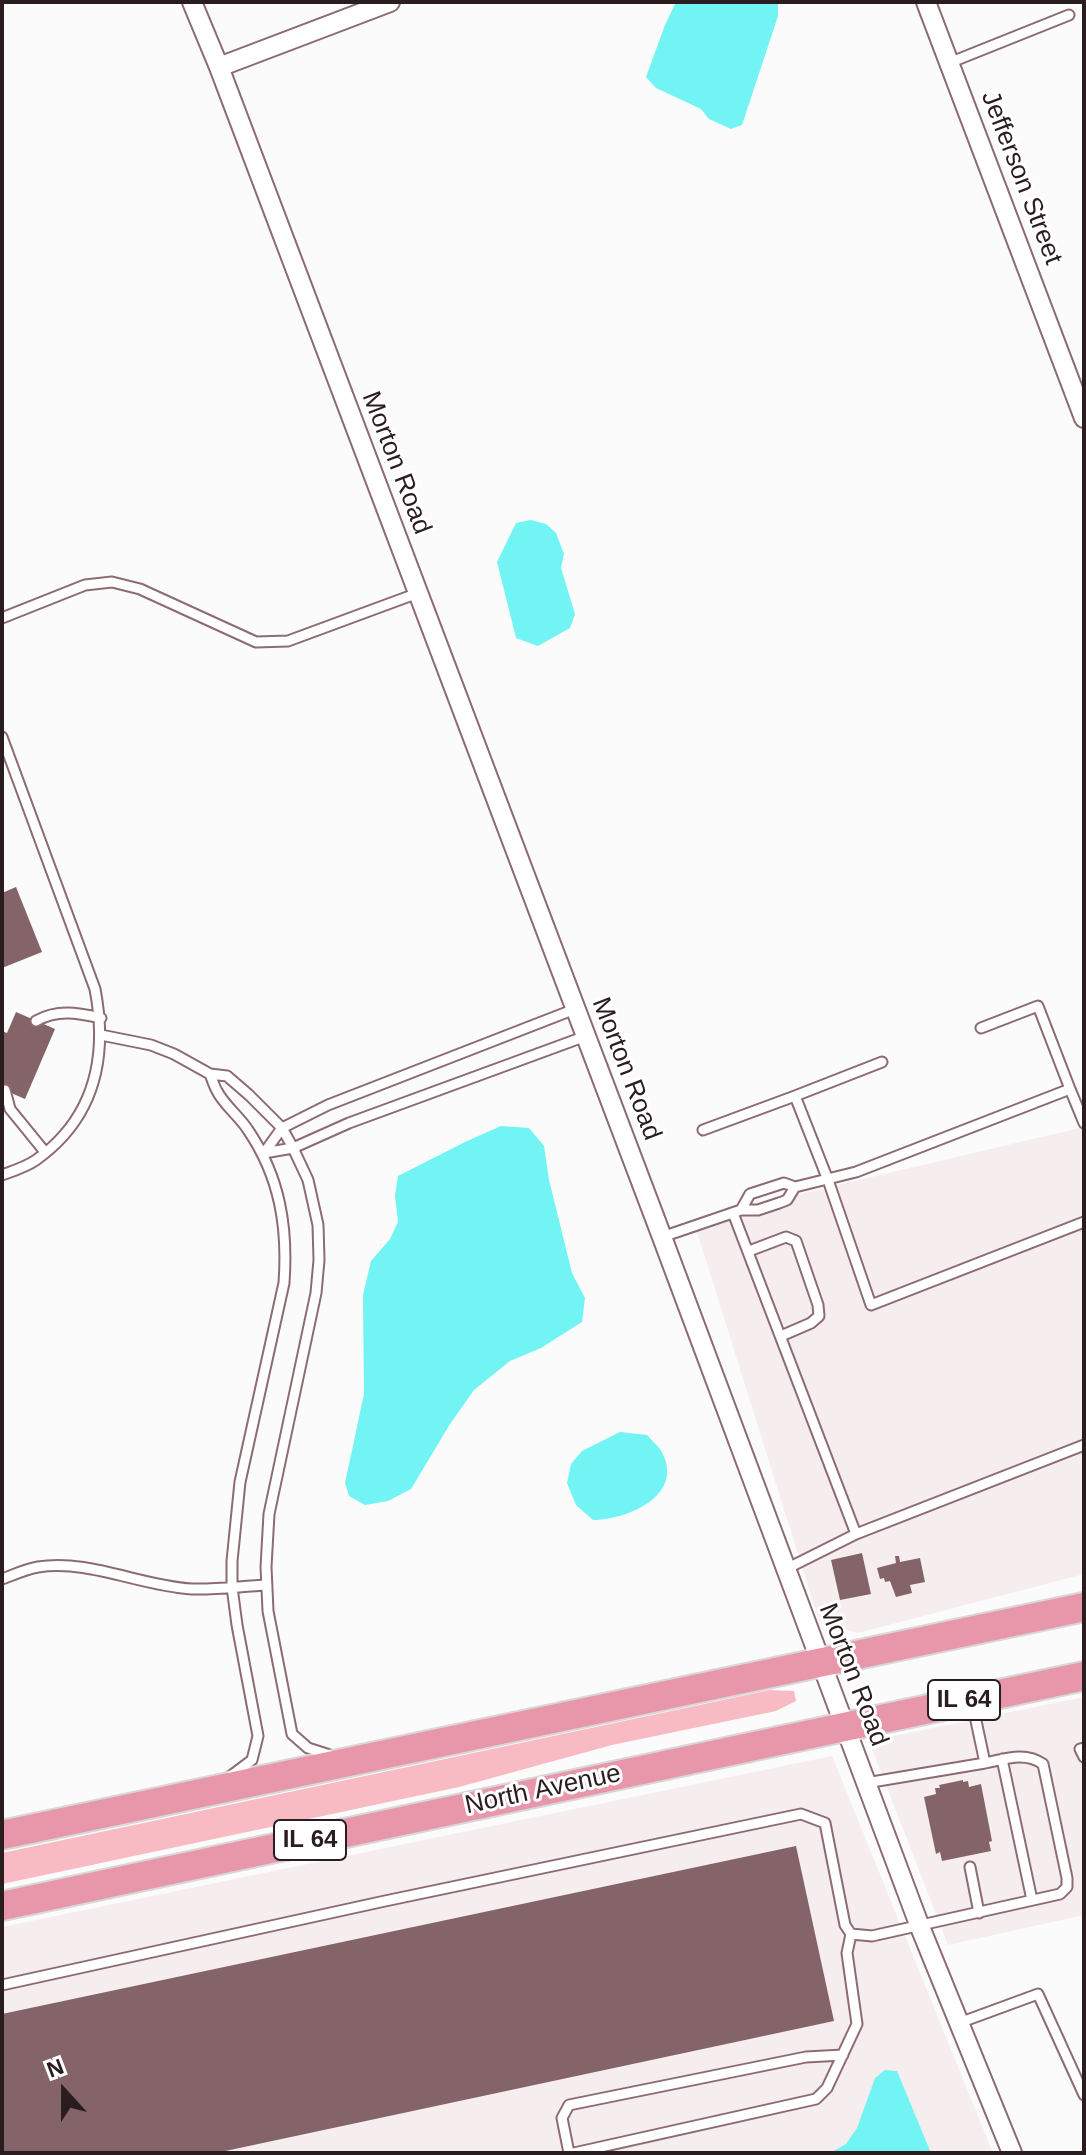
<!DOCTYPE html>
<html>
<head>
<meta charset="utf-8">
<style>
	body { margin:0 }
	#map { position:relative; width:1086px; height:2155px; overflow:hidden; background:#fbfbfb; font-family:Arial,sans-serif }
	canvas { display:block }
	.frame { position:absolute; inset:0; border:4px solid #2a1d1f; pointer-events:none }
	.north { position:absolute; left:24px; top:2051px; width:80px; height:80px; -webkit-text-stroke:6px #fff; paint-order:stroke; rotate:339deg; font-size:22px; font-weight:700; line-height:32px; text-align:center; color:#2a1d1f }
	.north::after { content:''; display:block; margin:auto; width:28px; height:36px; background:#2a1d1f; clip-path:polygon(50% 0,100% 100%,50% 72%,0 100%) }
</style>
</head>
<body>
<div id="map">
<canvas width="1086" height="2155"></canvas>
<div class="frame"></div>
<div class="north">N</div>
</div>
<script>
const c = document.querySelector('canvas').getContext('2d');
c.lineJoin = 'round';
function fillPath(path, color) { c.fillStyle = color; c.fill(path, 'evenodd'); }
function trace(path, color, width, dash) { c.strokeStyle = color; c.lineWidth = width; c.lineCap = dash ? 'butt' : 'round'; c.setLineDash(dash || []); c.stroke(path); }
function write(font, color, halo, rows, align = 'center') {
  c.font = font + ' Arial,sans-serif'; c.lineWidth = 6; c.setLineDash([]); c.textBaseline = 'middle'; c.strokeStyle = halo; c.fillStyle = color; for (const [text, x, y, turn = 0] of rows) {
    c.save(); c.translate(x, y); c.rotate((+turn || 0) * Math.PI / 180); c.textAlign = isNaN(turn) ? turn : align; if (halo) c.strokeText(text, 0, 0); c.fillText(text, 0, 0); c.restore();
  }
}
const built = new Path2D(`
	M 1084,1127 L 1084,1574 L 858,1633 L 819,1621 L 693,1219 Z
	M 1084,1697 L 1084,1915 L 948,1945 L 869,1741 Z
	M 832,1756 L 993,2153 L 2,2153 L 2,1927 Z`);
const green = new Path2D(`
	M 770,1690 L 794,1691 L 796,1701 L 776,1711 L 612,1745 L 459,1787 L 2,1884 L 2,1853 Z`);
const water = new Path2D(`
	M 676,2 L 778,2 L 778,16 L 742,125 L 731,129 L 709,119 L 701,109 L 656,88 L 646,77 L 665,25 Z
	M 531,520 L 546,524 L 556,533 L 564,554 L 561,568 L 575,614 L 570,628 L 538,646 L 516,638 L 497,562 L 516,523 Z
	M 501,1126 L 529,1128 L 544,1146 L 549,1180 L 572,1273 L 585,1298 L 582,1322 L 541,1348 L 510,1361 L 474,1390 L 450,1424 L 411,1489 L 388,1501 L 365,1505 L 349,1496 L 345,1483 L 364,1394 L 363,1295 L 371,1261 L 390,1239 L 398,1222 L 395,1196 L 398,1176 L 465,1142 Z
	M 620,1432 L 647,1435 C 651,1440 656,1444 660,1449 C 688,1494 628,1520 593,1520 L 576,1505 L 567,1483 L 571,1464 L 582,1451 Z
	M 885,2070 L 897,2071 L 931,2153 L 830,2153 L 846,2144 L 857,2128 L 875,2078 Z`);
const building = new Path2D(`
	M 16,887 L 42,952 L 2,968 L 2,893 Z
	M 16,1012 L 55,1029 L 25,1099 L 2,1089 L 2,1031 L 7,1033 Z
	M 862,1553 L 871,1594 L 840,1600 L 831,1560 Z
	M 895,1556 L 899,1556 L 900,1562 L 920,1558 L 925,1582 L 910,1585 L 912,1593 L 896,1597 L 890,1581 L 885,1582 L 884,1578 L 880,1579 L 877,1568 L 896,1563 Z
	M 963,1780 L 963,1782 L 968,1781 L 969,1787 L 981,1784 L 992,1841 L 989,1842 L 991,1851 L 942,1861 L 940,1852 L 936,1854 L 924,1797 L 936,1794 L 935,1788 L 940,1788 L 939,1785 Z
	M 796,1846 L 834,2021 L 216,2153 L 2,2153 L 2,2014 Z`);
const service = new Path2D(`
	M 949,63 L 1069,15
	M 2,618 L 85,585 L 112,582 L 140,589 L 256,642 L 288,641 L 418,593
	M 2,737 L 95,989 C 108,1057 95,1118 36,1160 C 26,1167 13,1171 2,1175
	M 36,1021 C 58,1009 77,1013 101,1018
	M 101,1035 L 151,1045 L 174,1054 L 210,1074 L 227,1076 L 249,1095 L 282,1128 L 293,1148 L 308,1180 L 318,1225 L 319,1260 L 316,1293 L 269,1514 L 266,1567 L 268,1611 L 292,1734 L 308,1748 L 333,1756
	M 210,1074 C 212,1079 214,1086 217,1091 C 224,1105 239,1116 248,1130 C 280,1177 288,1227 284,1283 L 240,1482 L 232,1561 L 232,1587 L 237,1625 L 258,1736 L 252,1760 L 228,1778
	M 1070,1089 L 1084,1123
	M 5,1090 L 10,1109 L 45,1152
	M 795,1096 L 882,1062
	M 703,1130 L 795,1096 L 828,1180 L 871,1305 L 1084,1222
	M 264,1153 L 282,1128 L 328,1105 L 575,1009
	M 264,1153 L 293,1148 L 349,1123 L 586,1036
	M 741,1210 L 750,1194 L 784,1183 L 795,1187 L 856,1172 L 1070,1089 L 1038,1006 L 981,1028
	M 733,1213 L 856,1534
	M 662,1237 L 741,1210 L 758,1210 L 779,1203 L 787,1200 L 795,1187
	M 749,1251 L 786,1237 L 796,1241 L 818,1305 L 819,1316 L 811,1323 L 781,1336
	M 786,1569 L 856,1534 L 1084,1445
	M 2,1579 C 13,1575 26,1569 38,1567 C 89,1559 140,1586 192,1589 C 216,1590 242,1586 267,1585
	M 1084,1748 L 1080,1749 L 1084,1757
	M 1002,1759 L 1032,1900
	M 866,1783 L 985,1763 L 972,1702
	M 970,1867 L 979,1913
	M 2,1985 L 385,1901 L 801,1814 L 825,1823 L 845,1925 L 851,1934 L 872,1936 L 1060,1894 L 1067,1887 L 1067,1878 L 1043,1764 C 1025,1751 1005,1759 985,1763
	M 959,2023 L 1038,1994 L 1084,2095
	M 569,2153 L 562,2118 L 569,2105 L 806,2057 L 843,2055
	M 574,2153 L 816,2099 L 827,2088 L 857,2024 L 847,1953 L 851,1934`);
const minor = new Path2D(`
	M 192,2 L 219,67 L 662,1237 L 920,1927 L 1012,2153
	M 926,2 L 1084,418
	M 219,67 L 390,2`);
const primary = new Path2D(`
	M 2,1835 L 1084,1607
	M 2,1906 L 1084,1676`);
const shields = [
	[964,1700,72],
	[310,1840,72]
];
const shieldNames = [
	["IL 64",964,1700],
	["IL 64",310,1840]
];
const streetNames = [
	["Jefferson Street",1021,178,69],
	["Morton Road",396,463,69],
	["Morton Road",626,1069,69],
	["Morton Road",853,1675,69],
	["North Avenue",543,1790,-12]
];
fillPath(built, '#f6edee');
fillPath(green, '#f9bbc3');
fillPath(water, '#71f4f3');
fillPath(building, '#846468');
trace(service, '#8d6c71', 13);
trace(minor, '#8d6c71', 22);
trace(primary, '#d9d6d7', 32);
trace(service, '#fff', 9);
trace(minor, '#fff', 18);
trace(primary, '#e896a9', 28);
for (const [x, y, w] of shields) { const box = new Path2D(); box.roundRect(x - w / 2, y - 20, w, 40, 6); c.fillStyle = '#fff'; c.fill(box); trace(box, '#2a1d1f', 2); }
write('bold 24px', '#2a1d1f', null, shieldNames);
write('26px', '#2a1d1f', '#fff', streetNames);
</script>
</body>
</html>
